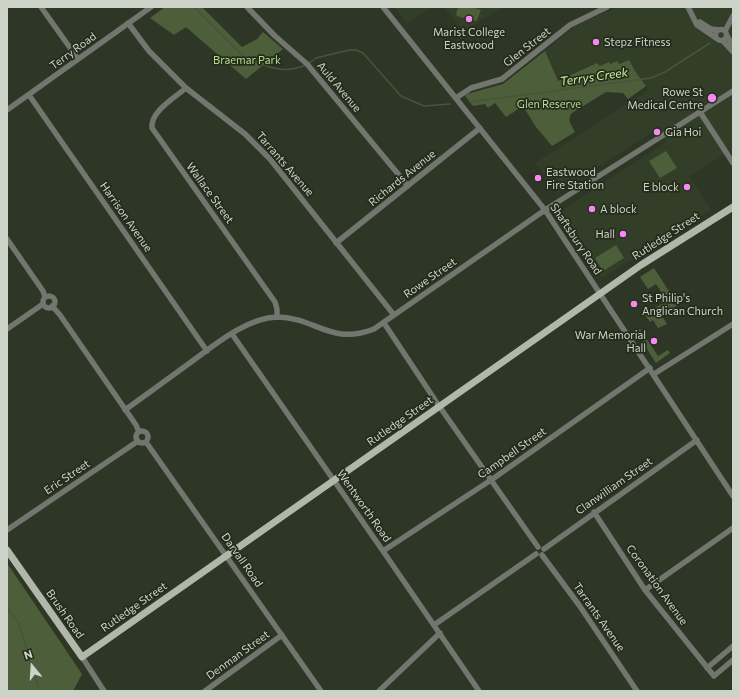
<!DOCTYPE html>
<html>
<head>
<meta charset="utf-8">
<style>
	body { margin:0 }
	#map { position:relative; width:740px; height:698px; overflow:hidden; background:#2e3626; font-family:Commissioner,sans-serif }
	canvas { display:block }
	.frame { position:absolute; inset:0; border:8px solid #ced3c9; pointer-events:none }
	.north { position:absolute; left:12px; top:646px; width:40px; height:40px; -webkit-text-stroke:3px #242c1c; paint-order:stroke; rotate:342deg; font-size:11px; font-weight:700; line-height:16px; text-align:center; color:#ced3c9 }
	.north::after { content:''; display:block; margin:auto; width:14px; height:18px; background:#ced3c9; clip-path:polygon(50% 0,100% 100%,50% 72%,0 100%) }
</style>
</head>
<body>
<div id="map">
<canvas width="740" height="698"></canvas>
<div class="frame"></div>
<div class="north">N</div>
</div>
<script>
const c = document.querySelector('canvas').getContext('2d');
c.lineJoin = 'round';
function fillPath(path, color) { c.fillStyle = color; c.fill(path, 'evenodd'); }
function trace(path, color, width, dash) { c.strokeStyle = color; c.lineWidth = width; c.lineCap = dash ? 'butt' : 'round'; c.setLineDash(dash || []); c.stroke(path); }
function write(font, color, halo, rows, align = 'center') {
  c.font = font + ' Commissioner,sans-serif'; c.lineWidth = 3.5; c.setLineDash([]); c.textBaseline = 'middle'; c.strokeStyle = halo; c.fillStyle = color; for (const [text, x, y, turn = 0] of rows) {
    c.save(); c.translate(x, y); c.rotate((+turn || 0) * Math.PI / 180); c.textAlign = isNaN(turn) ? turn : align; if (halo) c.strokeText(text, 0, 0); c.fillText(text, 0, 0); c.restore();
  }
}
const built = new Path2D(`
	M 394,7 L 432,7 L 407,23 Z
	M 444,7 L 503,7 L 464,31 Z
	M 618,7 L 733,7 L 733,152 L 719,158 L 689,176 L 711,210 L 602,278 L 559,212 L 666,142 L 657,129 L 558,193 L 535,163 L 649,90 L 635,71 L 629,60 L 619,64 L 610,65 L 608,63 L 600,66 L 597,63 L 558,81 L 545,51 L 575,26 Z`);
const green = new Path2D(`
	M 165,7 L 202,7 L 242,47 L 257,39 L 263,32 L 283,49 L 246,79 L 186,27 L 174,35 L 150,18 Z
	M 458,7 L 472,7 L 481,10 L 477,20 L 475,21 L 457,16 L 456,14 Z
	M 545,51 L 558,81 L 597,63 L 600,66 L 609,62 L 610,64 L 617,61 L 619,64 L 629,60 L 635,71 L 646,86 L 628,99 L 623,93 L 606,92 L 572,113 C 566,119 572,126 575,132 L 552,146 L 536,127 L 523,106 L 506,117 L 495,103 L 488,108 L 485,104 L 473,106 L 465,96 L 467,94 L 503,84 Z
	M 666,151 L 677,168 L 660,178 L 649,161 Z
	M 616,245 L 624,258 L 603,271 L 595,258 Z
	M 654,268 L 674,299 L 671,301 L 674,305 L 676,304 L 678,305 L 669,310 L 667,307 L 663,310 L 664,313 L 661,315 L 667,324 L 658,328 L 653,320 L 650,322 L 645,315 L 666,301 L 666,299 L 656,284 L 648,289 L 640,277 Z
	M 640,329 L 658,356 L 668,350 L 670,353 L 656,363 L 636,332 Z
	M 7,563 L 82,674 L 73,691 L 7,691 Z`);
const stream = new Path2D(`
	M 194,7 L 242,55 L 246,58 C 266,66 284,75 305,65
	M 309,63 L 316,58 L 349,50 L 356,50 L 363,53 L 401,96 L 424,106 L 450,104
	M 470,102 L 651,78 L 665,72 L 710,43
	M 7,608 L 19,623 L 39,691`);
const minor = new Path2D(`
	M 41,7 L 78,59
	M 247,7 L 275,36 L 307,64 L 408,186
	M 383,7 L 545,210 L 733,496
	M 688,7 L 697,25 L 716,38
	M 700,22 L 711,29 L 719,30
	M 128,23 L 149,51 L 186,88 L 245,134 L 270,159 L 394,315
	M715.5 35a5.5 5.5 0 1 1 11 0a5.5 5.5 0 1 1-11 0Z
	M 725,31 L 733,16
	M 727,36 L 733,45
	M 723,41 L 733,52
	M 186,88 C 174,98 150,112 152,128 L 275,302 L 277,309 L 277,317
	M 29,95 L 207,351
	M 456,98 L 471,88 L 502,79 L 570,25 L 607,7
	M 7,110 L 151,7
	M 700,112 L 733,163
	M 7,239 L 43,291 L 45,297
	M 336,243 L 480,128
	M43 302a6 6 0 1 1 12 0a6 6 0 1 1-12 0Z
	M 52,306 L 60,315 L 136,425 L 139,432
	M 384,323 L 437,403 L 538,547
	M 7,329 L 43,304
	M 232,334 L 383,551 L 479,691
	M 654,374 L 733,324
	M 125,410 C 146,395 166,380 187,365 C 212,347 245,318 277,317 C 315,317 331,346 374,329 L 545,210 L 733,91
	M136 437a6 6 0 1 1 12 0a6 6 0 1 1-12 0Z
	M 146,442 L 321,691
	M 594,512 L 645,590 L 714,676 L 733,660
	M 7,530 L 138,441
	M 544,549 L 697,440
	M 383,551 L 494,478 L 650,368
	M 542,555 L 579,605 L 637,691
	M 645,590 L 733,528
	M 434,625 L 536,554
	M 82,657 L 104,691
	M 707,668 L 733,646
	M 205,691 L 282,635
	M 379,691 L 440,633`);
const major = new Path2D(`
	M 7,550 L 82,657 L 641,265 L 733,207`);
const markers = [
	[469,19,4,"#f489ef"],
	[596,42,4,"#f489ef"],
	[712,98,5,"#f489ef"],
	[657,132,4,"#f489ef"],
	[538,178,4,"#f489ef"],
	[687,187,4,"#f489ef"],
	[592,209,4,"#f489ef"],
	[623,234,4,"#f489ef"],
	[634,304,4,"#f489ef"],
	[654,341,4,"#f489ef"]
];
const poiNames = [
	["Marist College",469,32,"center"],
	["Eastwood",469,45,"center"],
	["Stepz Fitness",604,42],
	["Rowe St",703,92,"right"],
	["Medical Centre",703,105,"right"],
	["Gia Hoi",665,132],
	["Eastwood",546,172],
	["Fire Station",546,185],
	["E block",679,187,"right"],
	["A block",600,209],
	["Hall",615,234,"right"],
	["St Philip's",642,298],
	["Anglican Church",642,311],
	["War Memorial",646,335,"right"],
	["Hall",646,348,"right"]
];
const streetNames = [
	["Glen Street",527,47,-38],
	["Terry Road",73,51,-36],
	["Auld Avenue",339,87,50],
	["Tarrants Avenue",285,164,49],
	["Richards Avenue",402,178,-39],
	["Wallace Street",210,193,54],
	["Harrison Avenue",126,217,55],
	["Rutledge Street",666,236,-33],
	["Shaftsbury Road",576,239,56],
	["Rowe Street",430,278,-35],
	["Rutledge Street",400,421,-35],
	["Campbell Street",512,453,-35],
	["Eric Street",67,477,-34],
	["Clanwilliam Street",614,486,-35],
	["Wentworth Road",364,506,55],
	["Darvall Road",242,560,55],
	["Coronation Avenue",657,585,54],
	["Rutledge Street",134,607,-35],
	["Brush Road",65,614,55],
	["Tarrants Avenue",599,617,55],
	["Denman Street",238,655,-36]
];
const parkNames = [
	["Braemar Park",247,60],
	["Glen Reserve",549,104]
];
const waterNames = [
	["Terrys Creek",594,77,-8]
];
fillPath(built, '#333e28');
fillPath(green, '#4d5f3a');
trace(stream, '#48543c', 1.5);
trace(minor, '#72766e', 5.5);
trace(major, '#b0b9a9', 7);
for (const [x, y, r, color] of markers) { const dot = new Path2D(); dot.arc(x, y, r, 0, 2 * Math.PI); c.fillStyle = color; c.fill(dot); trace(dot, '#242c1c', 1.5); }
write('11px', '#ced3c9', '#242c1c', poiNames, 'left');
write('11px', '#ced3c9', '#242c1c', streetNames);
write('11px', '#b8dd92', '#242c1c', parkNames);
write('italic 12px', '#cbf1a4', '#242c1c', waterNames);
</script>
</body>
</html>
